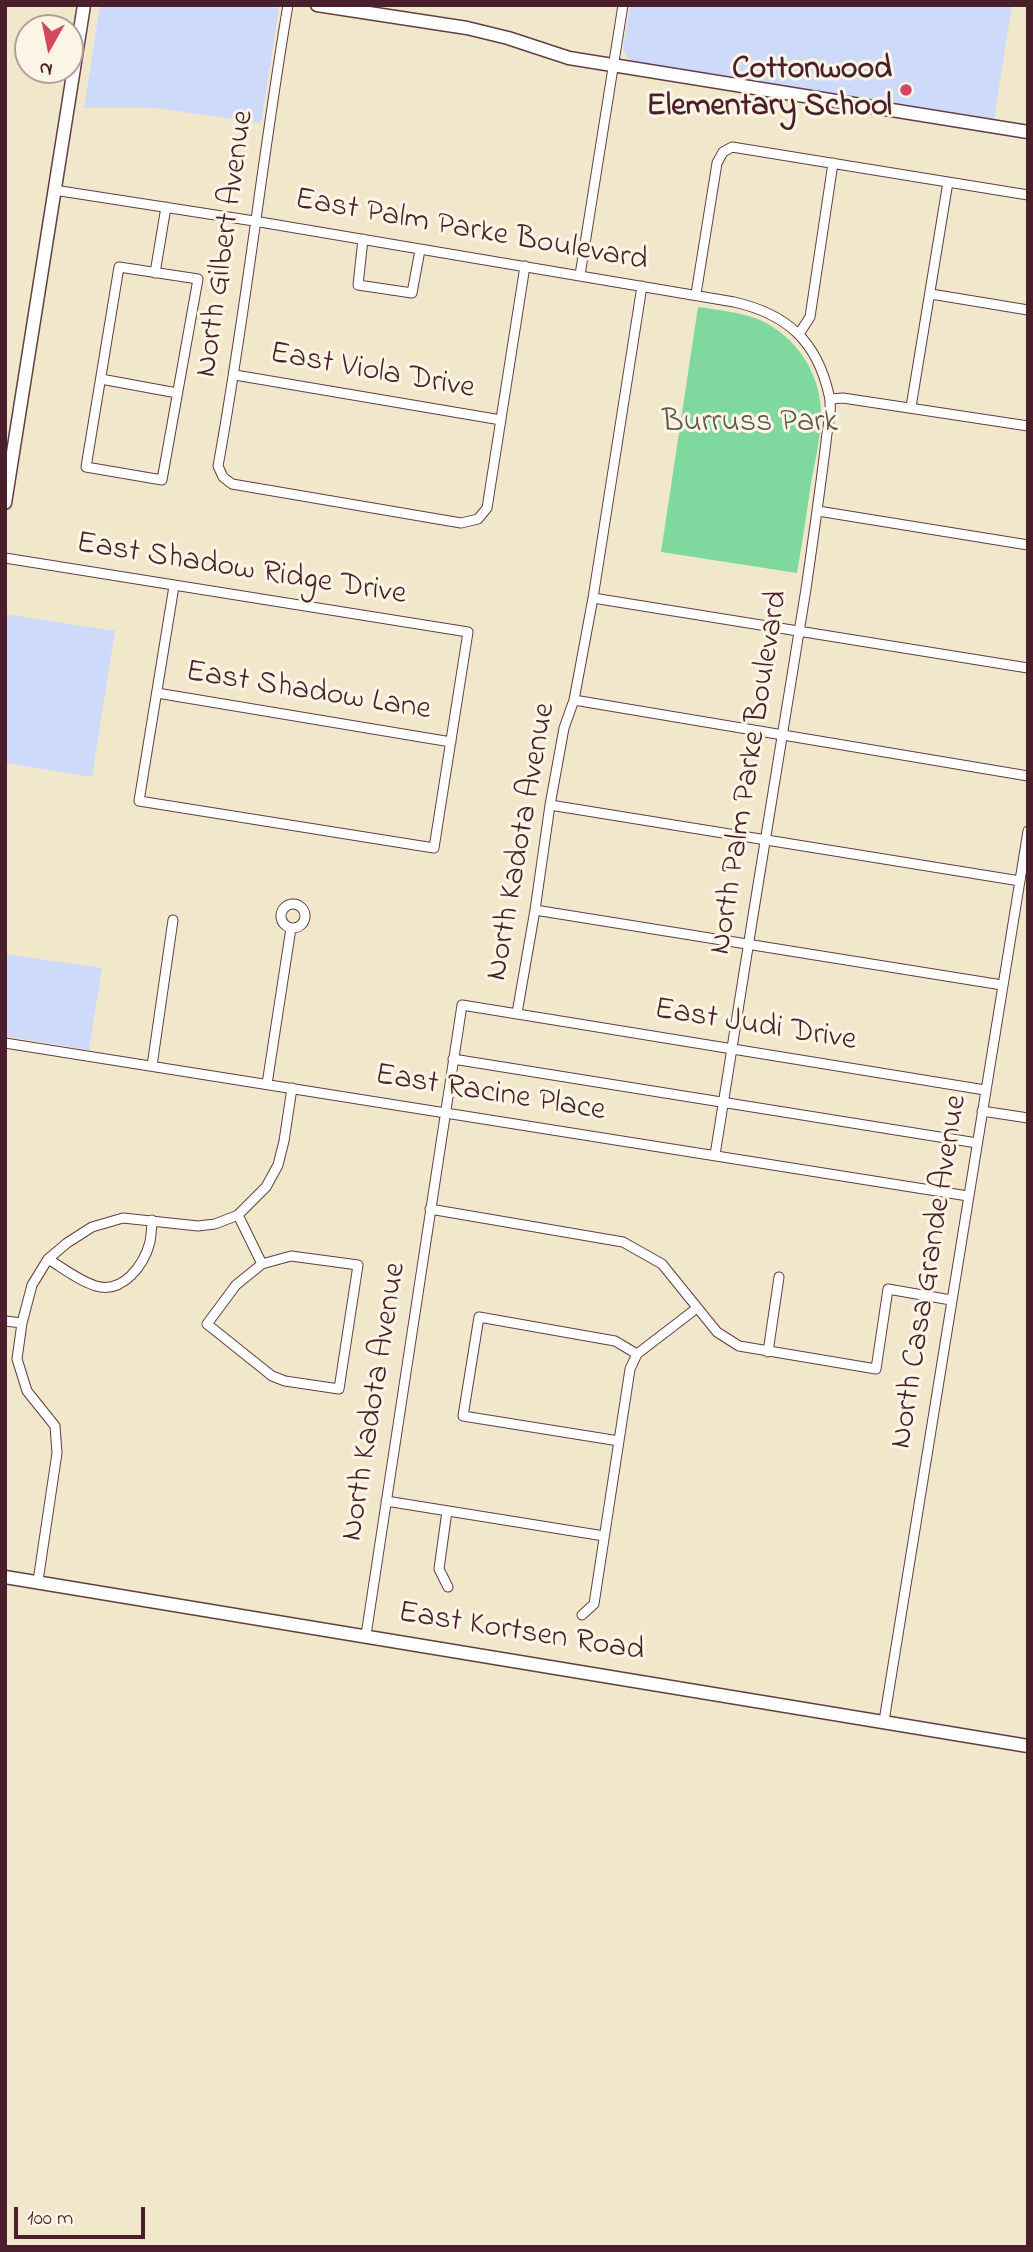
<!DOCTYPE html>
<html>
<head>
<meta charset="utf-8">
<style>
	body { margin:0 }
	#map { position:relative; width:1033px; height:2252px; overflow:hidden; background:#f1e8cc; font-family:"Indie Flower",sans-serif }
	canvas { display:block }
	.frame { position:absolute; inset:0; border:7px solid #4a1f2b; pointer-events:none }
	.north { position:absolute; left:14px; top:14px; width:70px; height:70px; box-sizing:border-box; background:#fcf5e5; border:2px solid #b59f9b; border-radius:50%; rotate:189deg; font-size:19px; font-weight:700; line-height:28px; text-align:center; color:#4a1f2b }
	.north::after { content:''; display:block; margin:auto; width:24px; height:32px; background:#d1495b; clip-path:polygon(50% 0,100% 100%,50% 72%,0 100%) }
	.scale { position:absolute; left:14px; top:2207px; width:131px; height:32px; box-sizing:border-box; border:4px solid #4a1f2b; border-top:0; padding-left:9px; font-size:21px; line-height:24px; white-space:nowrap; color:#4a1f2b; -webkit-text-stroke:5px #fcf5e5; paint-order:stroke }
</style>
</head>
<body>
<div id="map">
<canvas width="1033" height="2252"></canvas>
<div class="frame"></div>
<div class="north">N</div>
<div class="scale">100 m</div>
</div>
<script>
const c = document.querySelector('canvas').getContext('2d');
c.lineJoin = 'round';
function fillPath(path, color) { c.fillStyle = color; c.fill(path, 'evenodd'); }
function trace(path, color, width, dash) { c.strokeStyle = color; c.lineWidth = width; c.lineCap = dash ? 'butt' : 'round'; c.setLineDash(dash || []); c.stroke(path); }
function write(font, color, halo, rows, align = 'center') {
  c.font = font + ' "Indie Flower",sans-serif'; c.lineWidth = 6; c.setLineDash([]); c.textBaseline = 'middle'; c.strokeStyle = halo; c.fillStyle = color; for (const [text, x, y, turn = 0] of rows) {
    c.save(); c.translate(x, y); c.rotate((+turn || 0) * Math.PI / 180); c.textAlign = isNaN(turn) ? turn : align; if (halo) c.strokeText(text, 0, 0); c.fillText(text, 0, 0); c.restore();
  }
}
const built = new Path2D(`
	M 100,5 L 260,5 L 279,8 L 261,123 L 155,108 L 84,108 Z
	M 630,5 L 1012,5 L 994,119 L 632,61 L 626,56 L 623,49 Z
	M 5,614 L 115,631 L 92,777 L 5,763 Z
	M 5,954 L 102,968 L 89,1050 L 5,1036 Z`);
const green = new Path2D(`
	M 698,307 C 718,310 741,312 760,320 C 797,337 821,374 821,414 C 821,437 815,461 811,483 C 807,513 802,543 797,573 L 661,552 Z`);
const street = new Path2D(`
	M 288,5 C 262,158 246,313 218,466 L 223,477 L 232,484 L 461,523 L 478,519 L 487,508 L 525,266
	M 54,190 L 254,221 L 734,302 C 787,314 817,341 829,395 C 833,409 827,428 826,442 C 820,491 813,540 806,589 C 776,778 744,966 715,1155
	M 363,239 L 358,285 L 412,293 L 420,250
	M 119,267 L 198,279 L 162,480 L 86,467 Z
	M 155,273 L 166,207
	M 580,275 L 623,5
	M 696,294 L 717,163 L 723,152 L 732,147 L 1028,195
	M 931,294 L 1028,310
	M 799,334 L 810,317 L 833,163
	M 235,375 L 501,420
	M 101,379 L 177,393
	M 831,399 L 843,398 L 1028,426
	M 911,407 L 948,182
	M 818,511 L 1028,545
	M 5,558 L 468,632 L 434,848 L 139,801 L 174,586
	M 593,598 L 1028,668
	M 157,693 L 451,742
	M 574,700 L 1028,776
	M 550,805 L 1020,881
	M281 916a12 12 0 1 1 24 0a12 12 0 1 1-24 0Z
	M 535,910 L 1002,985
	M 517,1013 L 535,910 L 550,805 L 564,728 L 574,700 L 593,598 L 642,286
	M 5,1043 L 968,1196
	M 453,1059 L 977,1143
	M 152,1066 L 173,920
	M 267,1084 L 291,928
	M 982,1111 L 1028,1118
	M 430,1209 L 623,1242 L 662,1264 L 717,1332 L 739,1346 L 876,1369 L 888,1289 L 951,1300
	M 238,1215 L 262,1264
	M 291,1256 L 358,1265 L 339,1389 L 285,1381 L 272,1376 L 207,1324 L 236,1285 L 262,1264 Z
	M 48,1259 C 63,1268 79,1281 96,1286 C 123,1294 144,1265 150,1242 C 151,1235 152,1228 152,1220
	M 5,1321 L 22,1323
	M 768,1352 L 779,1277
	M 619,1441 L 463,1416 L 479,1317 L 615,1341 L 637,1354
	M 386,1501 L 604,1536
	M 447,1511 L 439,1569 L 448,1587
	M 38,1581 L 57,1453 L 55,1426 L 27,1391 L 17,1359 L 22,1323 L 32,1285 L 48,1259 L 67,1243 L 92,1227 L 123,1218 L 198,1226 L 215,1224 L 238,1215 L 266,1187 L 278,1165 L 284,1141 L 292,1088
	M 582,1615 L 594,1604 L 630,1369 L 637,1354 L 697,1308
	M 366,1635 L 462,1005 L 985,1090
	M 884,1721 L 1028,831`);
const secondary = new Path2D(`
	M 317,5 L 467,28 L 508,38 L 569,58 L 1028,132
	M 5,503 L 84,5
	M 5,1577 L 1028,1746`);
const markers = [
	[906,90,7,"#d1495b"]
];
const poiNames = [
	["Cottonwood",892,72],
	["Elementary School",892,109]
];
const streetNames = [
	["East Palm Parke Boulevard",471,232,10],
	["North Gilbert Avenue",227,244,-82],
	["East Viola Drive",372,373,10],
	["East Shadow Ridge Drive",241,571,9],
	["East Shadow Lane",308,693,9],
	["North Palm Parke Boulevard",751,773,-81],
	["North Kadota Avenue",523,842,-80],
	["East Judi Drive",755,1027,9],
	["East Racine Place",490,1095,9],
	["North Casa Grande Avenue",931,1272,-81],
	["North Kadota Avenue",376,1402,-81],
	["East Kortsen Road",521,1634,9]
];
const parkNames = [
	["Burruss Park",750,425]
];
fillPath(built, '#cedafa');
fillPath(green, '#7fd89d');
trace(street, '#633d43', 11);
trace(secondary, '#633d43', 15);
trace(street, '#fff', 9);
trace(secondary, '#fff', 12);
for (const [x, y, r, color] of markers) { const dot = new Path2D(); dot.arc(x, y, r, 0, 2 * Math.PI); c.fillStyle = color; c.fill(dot); trace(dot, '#fcf5e5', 2.5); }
write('bold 32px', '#4a1f2b', '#fcf5e5', poiNames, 'right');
write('32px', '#4a1f2b', '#fcf5e5', streetNames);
write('32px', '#5a564d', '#fcf5e5', parkNames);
</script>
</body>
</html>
